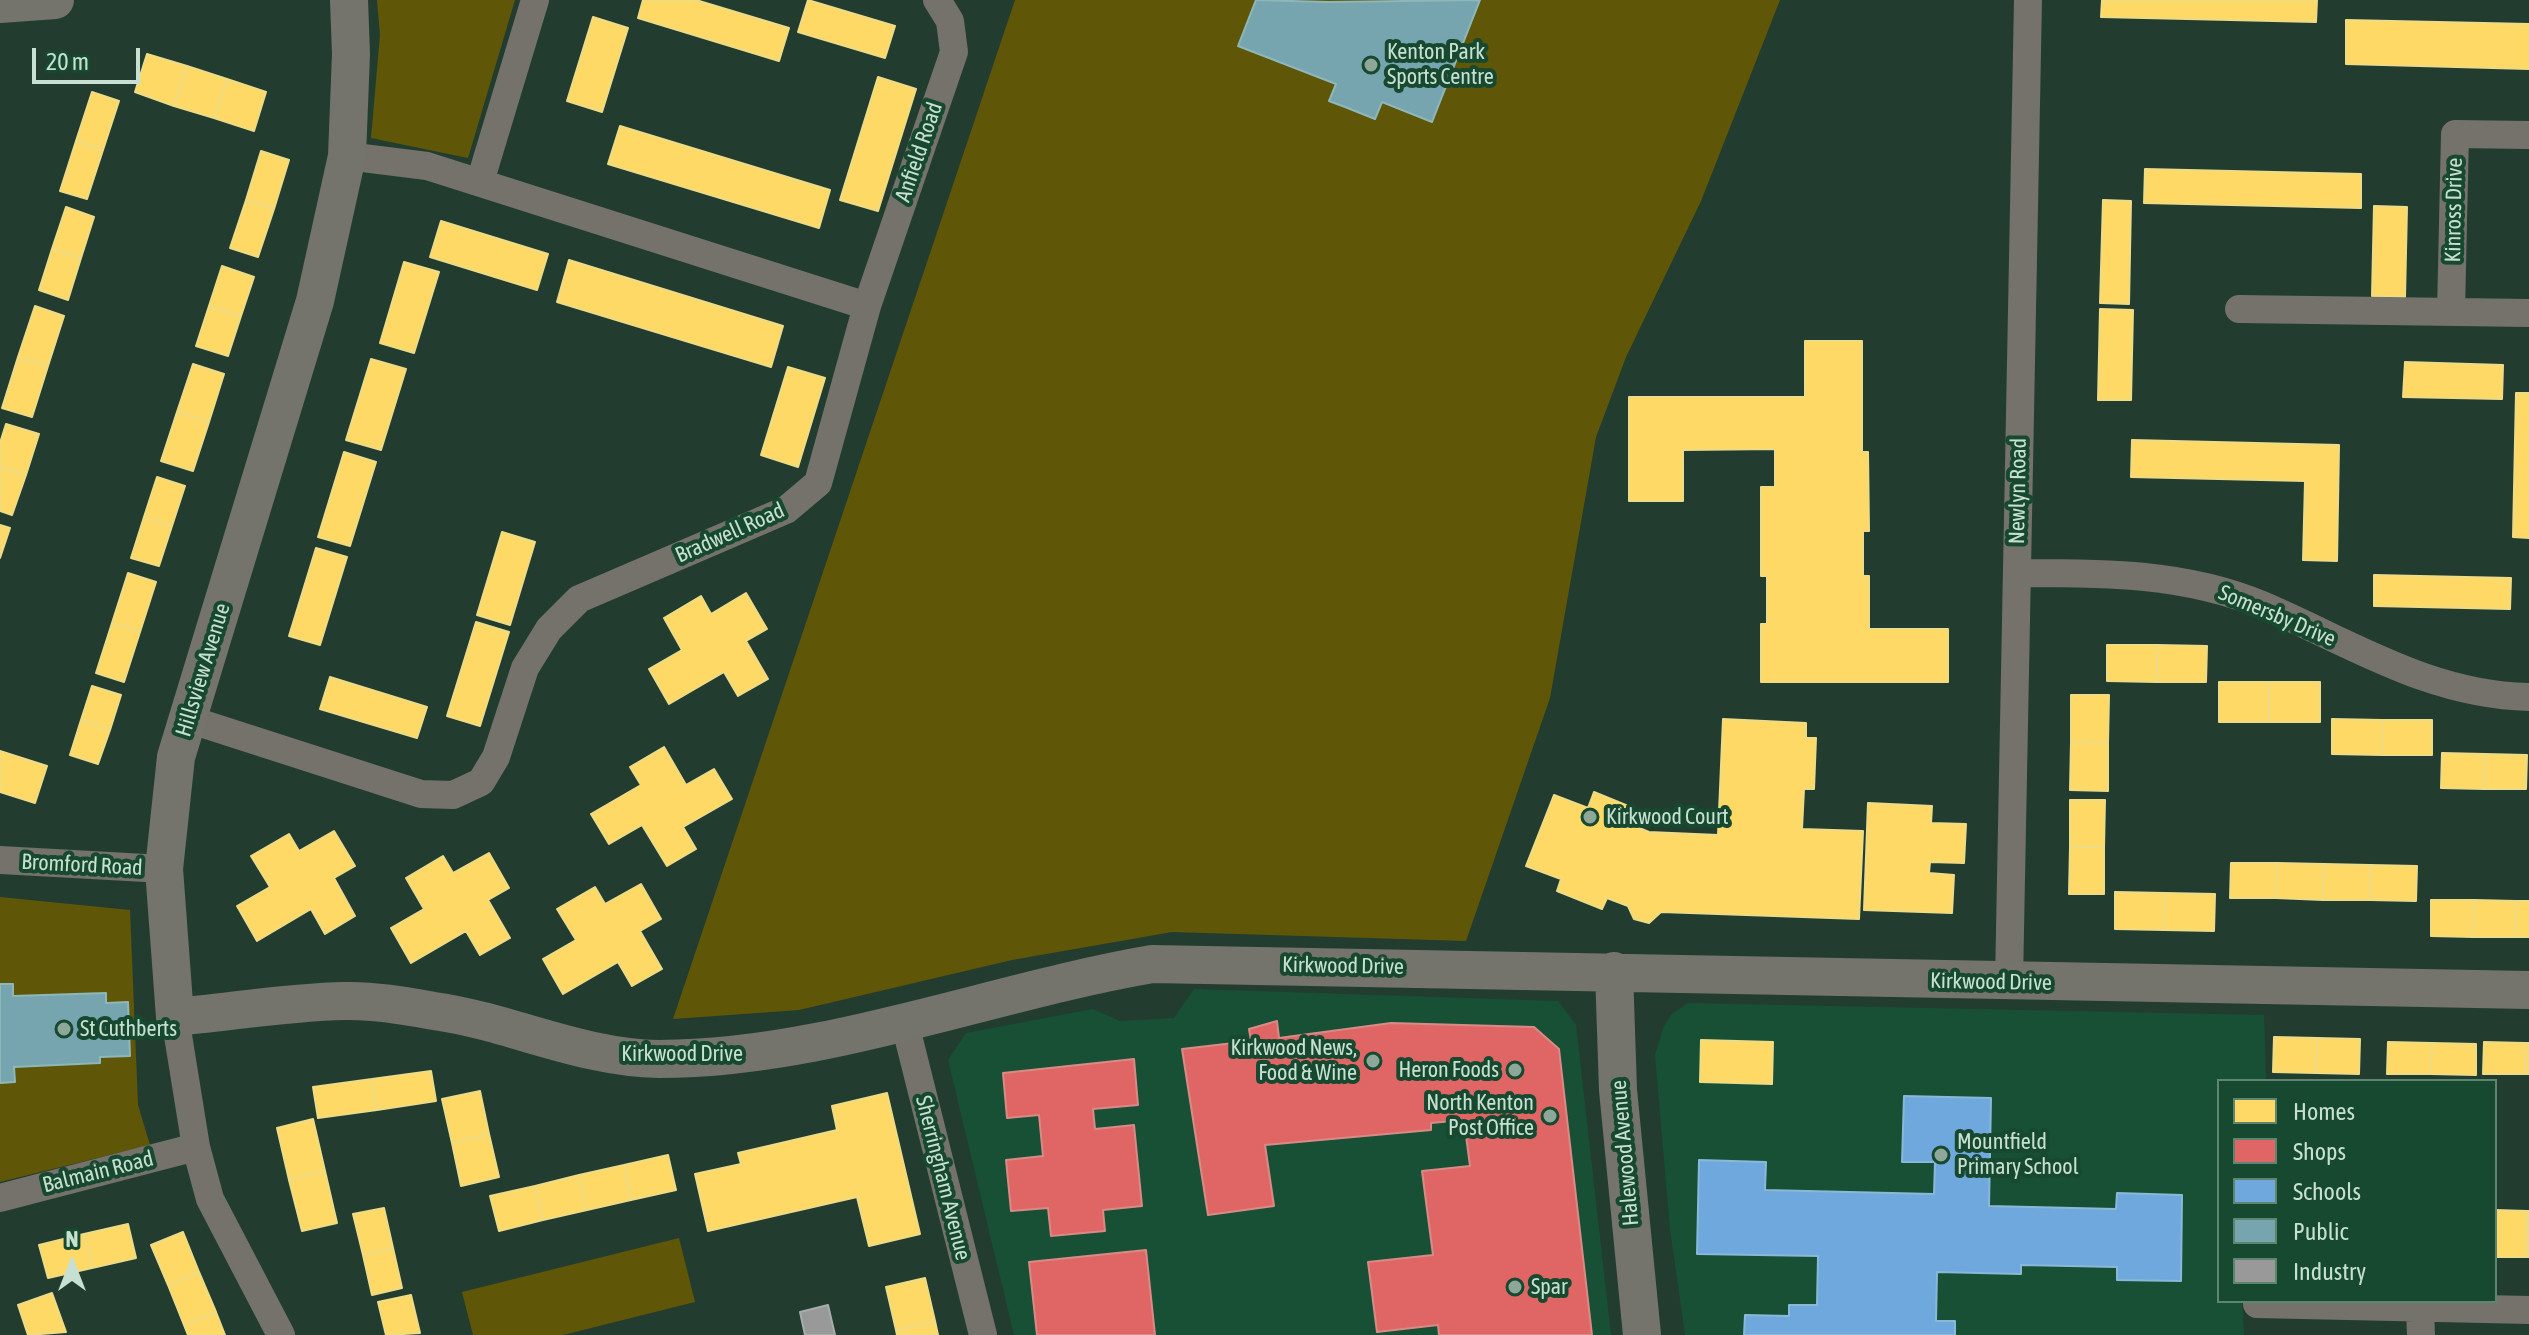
<!DOCTYPE html>
<html>
<head>
<meta charset="utf-8">
<style>
	body { margin:0 }
	#map { position:relative; width:2529px; height:1335px; overflow:hidden; background:#223d30; font-family:"Asap Condensed",sans-serif }
	canvas { display:block }
	.legend { position:absolute; left:2217px; top:1079px; width:280px; height:224px; box-sizing:border-box; background:#174830; border:2px solid #5d8570; margin:0; padding:10px 14px; list-style:none; font-size:24px; color:#c7e0d1 }
	.legend li { display:flex; align-items:center; gap:16px; height:40px }
	.legend b { width:40px; border:2px solid #5d8570 }
	.north { position:absolute; left:32px; top:1223px; width:80px; height:80px; -webkit-text-stroke:6px #174830; paint-order:stroke; rotate:0deg; font-size:22px; font-weight:700; line-height:32px; text-align:center; color:#c7e0d1 }
	.north::after { content:''; display:block; margin:auto; width:28px; height:36px; background:#c7e0d1; clip-path:polygon(50% 0,100% 100%,50% 72%,0 100%) }
	.scale { position:absolute; left:32px; top:48px; width:108px; height:36px; box-sizing:border-box; border:4px solid #c7e0d1; border-top:0; padding-left:10px; font-size:24px; line-height:28px; white-space:nowrap; color:#c7e0d1; -webkit-text-stroke:6px #174830; paint-order:stroke }
</style>
</head>
<body>
<div id="map">
<canvas width="2529" height="1335"></canvas>
<ul class="legend">
<li><b style="height:22px;background:#ffd966"></b>Homes</li>
<li><b style="height:22px;background:#e06666"></b>Shops</li>
<li><b style="height:22px;background:#6fa8dc"></b>Schools</li>
<li><b style="height:22px;background:#76a5af"></b>Public</li>
<li><b style="height:22px;background:#999"></b>Industry</li>
</ul>
<div class="north">N</div>
<div class="scale">20 m</div>
</div>
<script>
const c = document.querySelector('canvas').getContext('2d');
c.lineJoin = 'round';
function fillPath(path, color) { c.fillStyle = color; c.fill(path, 'evenodd'); }
function trace(path, color, width, dash) { c.strokeStyle = color; c.lineWidth = width; c.lineCap = dash ? 'butt' : 'round'; c.setLineDash(dash || []); c.stroke(path); }
function write(font, color, halo, rows, align = 'center') {
  c.font = font + ' "Asap Condensed",sans-serif'; c.lineWidth = 8; c.setLineDash([]); c.textBaseline = 'middle'; c.strokeStyle = halo; c.fillStyle = color; for (const [text, x, y, turn = 0] of rows) {
    c.save(); c.translate(x, y); c.rotate((+turn || 0) * Math.PI / 180); c.textAlign = isNaN(turn) ? turn : align; if (halo) c.strokeText(text, 0, 0); c.fillText(text, 0, 0); c.restore();
  }
}
const built = new Path2D(`
	M 1194,989 L 1558,1001 L 1576,1025 L 1611,1335 L 1014,1335 L 948,1060 L 966,1033 L 1093,1009 L 1120,1021 L 1174,1018 Z
	M 1688,1003 L 2264,1015 L 2266,1081 L 2219,1081 L 2219,1301 L 2242,1301 L 2244,1335 L 1685,1335 L 1670,1229 L 1655,1055 L 1663,1028 L 1671,1015 Z`);
const green = new Path2D(`
	M 377,0 L 515,0 L 468,158 L 371,138 L 380,35 Z
	M 1015,0 L 1780,0 L 1701,201 L 1626,357 L 1596,437 L 1550,698 L 1466,941 L 1172,932 L 1012,960 L 799,1010 L 673,1019 Z
	M 0,897 L 130,910 L 138,1105 L 150,1145 L 0,1182 Z
	M 679,1238 L 695,1302 L 563,1335 L 473,1335 L 462,1292 Z`);
const homes = new Path2D(`
	M 643,0 L 696,0 L 789,28 L 779,61 L 638,18 Z
	M 808,0 L 895,26 L 885,58 L 798,32 Z
	M 2102,0 L 2317,0 L 2316,22 L 2101,17 Z
	M 593,17 L 628,28 L 602,112 L 567,101 Z
	M 2346,20 L 2529,24 L 2529,69 L 2346,64 Z
	M 147,54 L 187,66 L 174,106 L 135,92 Z
	M 187,66 L 227,79 L 214,118 L 174,106 Z
	M 878,77 L 916,89 L 878,211 L 840,200 Z
	M 227,79 L 266,92 L 254,131 L 214,118 Z
	M 92,92 L 119,101 L 103,150 L 76,141 Z
	M 620,126 L 830,190 L 819,228 L 608,164 Z
	M 76,141 L 103,150 L 87,199 L 60,191 Z
	M 261,151 L 289,160 L 274,209 L 246,200 Z
	M 2145,169 L 2361,174 L 2361,208 L 2144,203 Z
	M 246,200 L 274,209 L 258,257 L 230,248 Z
	M 2103,200 L 2131,201 L 2129,304 L 2100,303 Z
	M 2374,206 L 2407,207 L 2405,297 L 2372,296 Z
	M 66,207 L 94,217 L 81,258 L 52,249 Z
	M 441,221 L 548,254 L 537,290 L 430,257 Z
	M 52,249 L 81,258 L 68,300 L 39,290 Z
	M 569,260 L 783,326 L 771,367 L 557,302 Z
	M 404,262 L 439,272 L 414,353 L 380,343 Z
	M 222,266 L 254,277 L 241,316 L 209,306 Z
	M 35,306 L 64,316 L 48,366 L 18,357 Z
	M 209,306 L 241,316 L 228,356 L 196,346 Z
	M 2100,309 L 2133,310 L 2131,400 L 2098,400 Z
	M 1805,341 L 1862,341 L 1862,452 L 1868,452 L 1869,531 L 1863,531 L 1863,576 L 1869,576 L 1869,629 L 1948,629 L 1948,682 L 1761,682 L 1761,624 L 1767,624 L 1767,576 L 1761,576 L 1761,487 L 1775,487 L 1775,449 L 1683,450 L 1683,501 L 1629,501 L 1629,397 L 1805,397 Z
	M 18,357 L 48,366 L 32,417 L 2,408 Z
	M 371,359 L 406,369 L 381,450 L 346,440 Z
	M 2405,362 L 2503,365 L 2502,399 L 2403,397 Z
	M 193,364 L 224,374 L 209,422 L 177,412 Z
	M 788,367 L 825,378 L 798,467 L 761,455 Z
	M 2516,393 L 2529,393 L 2529,538 L 2513,537 Z
	M 177,412 L 209,422 L 193,471 L 161,461 Z
	M 6,424 L 39,434 L 26,475 L 0,467 L 0,443 Z
	M 2132,440 L 2339,445 L 2337,561 L 2303,560 L 2305,481 L 2131,477 Z
	M 344,452 L 376,462 L 350,546 L 318,537 Z
	M 0,467 L 26,475 L 12,515 L 0,511 Z
	M 157,477 L 185,486 L 172,526 L 144,517 Z
	M 144,517 L 172,526 L 159,566 L 131,558 Z
	M 0,525 L 10,528 L 0,558 Z
	M 502,532 L 535,542 L 510,625 L 477,615 Z
	M 316,548 L 347,557 L 320,645 L 289,636 Z
	M 128,573 L 156,582 L 140,632 L 112,623 Z
	M 2374,575 L 2511,578 L 2510,609 L 2374,606 Z
	M 746,593 L 767,629 L 746,641 L 768,679 L 738,696 L 724,672 L 669,704 L 649,669 L 682,650 L 664,618 L 701,596 L 711,614 Z
	M 476,622 L 509,632 L 480,726 L 447,716 Z
	M 112,623 L 140,632 L 124,682 L 96,673 Z
	M 2107,645 L 2157,645 L 2157,682 L 2107,681 Z
	M 2157,645 L 2207,646 L 2206,682 L 2157,682 Z
	M 330,677 L 427,707 L 417,738 L 320,709 Z
	M 2219,682 L 2269,682 L 2269,722 L 2219,722 Z
	M 2269,682 L 2320,682 L 2320,722 L 2269,722 Z
	M 92,686 L 121,695 L 110,730 L 81,720 Z
	M 2071,695 L 2109,695 L 2108,743 L 2071,742 Z
	M 1723,719 L 1806,723 L 1806,738 L 1816,738 L 1814,789 L 1804,789 L 1802,829 L 1863,831 L 1859,919 L 1661,912 L 1649,923 L 1634,919 L 1628,906 L 1607,898 L 1602,909 L 1557,891 L 1561,879 L 1526,866 L 1554,795 L 1588,808 L 1594,792 L 1638,810 L 1632,825 L 1649,832 L 1718,835 Z
	M 2332,719 L 2382,720 L 2382,755 L 2332,754 Z
	M 81,720 L 110,730 L 98,764 L 70,755 Z
	M 2382,720 L 2432,720 L 2432,755 L 2382,755 Z
	M 2071,742 L 2108,743 L 2108,791 L 2070,790 Z
	M 664,747 L 686,785 L 714,769 L 732,799 L 683,827 L 696,849 L 667,866 L 642,825 L 609,844 L 591,814 L 641,785 L 630,767 Z
	M 0,751 L 47,766 L 35,803 L 0,792 Z
	M 2442,753 L 2485,754 L 2484,789 L 2441,788 Z
	M 2485,754 L 2527,755 L 2526,789 L 2484,789 Z
	M 2070,800 L 2105,800 L 2104,847 L 2070,847 Z
	M 1868,803 L 1932,806 L 1931,823 L 1966,824 L 1964,863 L 1930,862 L 1929,873 L 1954,875 L 1952,913 L 1864,910 Z
	M 334,831 L 355,866 L 334,878 L 355,916 L 325,934 L 311,909 L 257,941 L 237,906 L 270,887 L 251,856 L 289,834 L 299,851 Z
	M 2070,847 L 2104,847 L 2104,894 L 2069,894 Z
	M 489,853 L 509,888 L 488,900 L 510,938 L 480,955 L 466,931 L 411,963 L 391,928 L 424,909 L 406,878 L 443,856 L 453,873 Z
	M 2231,863 L 2277,863 L 2276,898 L 2230,898 Z
	M 2277,863 L 2324,864 L 2323,900 L 2276,898 Z
	M 2324,864 L 2370,865 L 2370,900 L 2323,900 Z
	M 2370,865 L 2417,866 L 2416,901 L 2370,900 Z
	M 641,884 L 661,919 L 640,931 L 662,969 L 632,986 L 618,962 L 563,994 L 543,959 L 576,940 L 557,909 L 595,887 L 605,904 Z
	M 2115,892 L 2165,893 L 2164,930 L 2115,929 Z
	M 2165,893 L 2215,894 L 2214,931 L 2164,930 Z
	M 2431,900 L 2474,900 L 2473,937 L 2431,936 Z
	M 2474,900 L 2516,901 L 2515,937 L 2473,937 Z
	M 2516,901 L 2529,901 L 2529,937 L 2515,937 Z
	M 2274,1037 L 2317,1038 L 2316,1073 L 2273,1072 Z
	M 2317,1038 L 2360,1039 L 2359,1074 L 2316,1073 Z
	M 1701,1040 L 1773,1042 L 1772,1084 L 1700,1082 Z
	M 2388,1042 L 2432,1043 L 2431,1074 L 2387,1074 Z
	M 2484,1042 L 2525,1043 L 2525,1074 L 2483,1074 Z
	M 2432,1043 L 2476,1044 L 2476,1075 L 2431,1074 Z
	M 2525,1043 L 2529,1043 L 2529,1074 L 2525,1074 Z
	M 431,1071 L 436,1101 L 377,1110 L 372,1079 Z
	M 372,1079 L 377,1110 L 318,1118 L 313,1087 Z
	M 480,1091 L 489,1134 L 452,1143 L 442,1099 Z
	M 887,1093 L 920,1234 L 869,1246 L 857,1197 L 708,1231 L 695,1174 L 741,1164 L 738,1153 L 837,1130 L 832,1106 Z
	M 313,1119 L 325,1171 L 289,1180 L 277,1128 Z
	M 489,1134 L 499,1177 L 461,1186 L 452,1143 Z
	M 668,1155 L 676,1190 L 631,1200 L 624,1165 Z
	M 624,1165 L 631,1200 L 587,1210 L 579,1175 Z
	M 325,1171 L 337,1223 L 302,1231 L 289,1180 Z
	M 579,1175 L 587,1210 L 543,1220 L 535,1186 Z
	M 535,1186 L 543,1220 L 499,1231 L 490,1196 Z
	M 384,1208 L 393,1248 L 363,1255 L 353,1214 Z
	M 2495,1210 L 2527,1211 L 2526,1257 L 2495,1257 Z
	M 2527,1211 L 2529,1211 L 2529,1257 L 2526,1257 Z
	M 128,1224 L 136,1258 L 92,1268 L 84,1234 Z
	M 183,1232 L 199,1272 L 168,1285 L 151,1245 Z
	M 84,1234 L 92,1268 L 48,1278 L 39,1245 Z
	M 393,1248 L 402,1288 L 372,1295 L 363,1255 Z
	M 199,1272 L 216,1312 L 184,1325 L 168,1285 Z
	M 925,1278 L 935,1321 L 896,1330 L 886,1287 Z
	M 52,1293 L 66,1332 L 28,1335 L 18,1305 Z
	M 411,1295 L 420,1333 L 386,1335 L 378,1302 Z
	M 216,1312 L 225,1335 L 188,1335 L 184,1325 Z
	M 935,1321 L 938,1335 L 897,1335 L 896,1330 Z`);
const shops = new Path2D(`
	M 1277,1021 L 1279,1038 L 1391,1023 L 1534,1027 L 1559,1049 L 1592,1335 L 1439,1335 L 1438,1325 L 1377,1332 L 1368,1262 L 1433,1255 L 1422,1171 L 1470,1166 L 1464,1120 L 1431,1123 L 1431,1130 L 1265,1145 L 1274,1206 L 1208,1215 L 1182,1049 L 1251,1041 L 1249,1029 Z
	M 1134,1059 L 1138,1105 L 1093,1109 L 1095,1129 L 1134,1125 L 1142,1206 L 1103,1210 L 1105,1231 L 1051,1236 L 1048,1208 L 1011,1211 L 1006,1160 L 1043,1156 L 1039,1115 L 1007,1118 L 1003,1073 Z
	M 1146,1250 L 1155,1335 L 1037,1335 L 1029,1262 Z`);
const schools = new Path2D(`
	M 1904,1096 L 1991,1098 L 1989,1206 L 2116,1209 L 2117,1193 L 2182,1195 L 2181,1281 L 2117,1280 L 2117,1267 L 2021,1265 L 2021,1274 L 1937,1272 L 1936,1321 L 1955,1321 L 1955,1335 L 1744,1335 L 1745,1315 L 1789,1316 L 1789,1305 L 1817,1305 L 1818,1256 L 1697,1254 L 1699,1160 L 1766,1162 L 1765,1190 L 1934,1194 L 1935,1162 L 1902,1162 Z`);
const public = new Path2D(`
	M 1256,0 L 1328,2 L 1480,0 L 1432,122 L 1382,102 L 1375,119 L 1345,107 L 1329,101 L 1336,84 L 1238,46 Z
	M 0,984 L 13,984 L 13,996 L 106,993 L 106,1003 L 128,1002 L 130,1056 L 100,1057 L 100,1063 L 14,1067 L 15,1082 L 0,1083 Z`);
const industry = new Path2D(`
	M 828,1305 L 835,1335 L 805,1335 L 800,1312 Z`);
const street = new Path2D(`
	M 480,182 L 535,0
	M 867,306 L 954,52 L 950,21 L 937,0
	M 2239,309 L 2529,313
	M 2451,312 L 2455,134 L 2529,135
	M 2017,573 C 2100,573 2183,572 2262,605 C 2351,643 2429,695 2529,697
	M 188,719 L 421,794 L 453,795 L 481,782 L 496,757 L 525,668 L 549,629 L 579,599 L 786,510 L 818,483 L 867,306 L 427,166 L 347,156
	M 0,860 L 164,869
	M 2009,982 L 2028,0
	M 175,1017 L 196,1147 L 210,1199 L 281,1335
	M 904,1020 L 983,1335
	M 0,1198 L 196,1147
	M 2257,1304 L 2529,1310
	M 2420,1308 L 2421,1335`);
const secondary = new Path2D(`
	M 349,0 L 351,54 L 347,156 L 315,301 L 176,757 L 164,869 L 175,1017 C 231,1012 288,1002 344,1001 C 373,1000 406,1006 434,1011 C 511,1022 581,1058 659,1059 C 823,1059 990,992 1152,964 L 2529,990
	M 0,4 L 55,0
	M 1614,971 L 1618,1090 L 1642,1335`);
const markers = [
	[1371,65,8,"#8da799"],
	[1590,817,8,"#8da799"],
	[64,1029,8,"#8da799"],
	[1373,1061,8,"#8da799"],
	[1515,1070,8,"#8da799"],
	[1550,1116,8,"#8da799"],
	[1941,1155,8,"#8da799"],
	[1515,1287,8,"#8da799"]
];
const poiNames = [
	["Kenton Park",1387,52],
	["Sports Centre",1387,77],
	["Kirkwood Court",1606,817],
	["St Cuthberts",80,1029],
	["Kirkwood News,",1357,1048,"right"],
	["Food & Wine",1357,1073,"right"],
	["Heron Foods",1499,1070,"right"],
	["North Kenton",1534,1103,"right"],
	["Post Office",1534,1128,"right"],
	["Mountfield",1957,1142],
	["Primary School",1957,1167],
	["Spar",1531,1287]
];
const streetNames = [
	["Anfield Road",919,152,-71],
	["Kinross Drive",2454,210,-89],
	["Newlyn Road",2018,491,-89],
	["Bradwell Road",730,533,-24],
	["Somersby Drive",2277,616,23],
	["Hillsview Avenue",203,670,-73],
	["Bromford Road",82,865,3],
	["Kirkwood Drive",1343,966,1],
	["Kirkwood Drive",1991,982,1],
	["Kirkwood Drive",682,1054],
	["Halewood Avenue",1625,1153,-95],
	["Balmain Road",98,1172,-14],
	["Sherringham Avenue",943,1178,76]
];
fillPath(built, '#185035');
fillPath(green, '#5f5707');
fillPath(homes, '#ffd966');
trace(homes, '#eedb86', 2);
fillPath(shops, '#e06666');
trace(shops, '#d88b86', 2);
fillPath(schools, '#6fa8dc');
trace(schools, '#89b9d9', 2);
fillPath(public, '#76a5af');
trace(public, '#8eb7b9', 2);
fillPath(industry, '#999');
trace(industry, '#a7aeaa', 2);
trace(street, '#74726b', 28);
trace(secondary, '#74746c', 38);
for (const [x, y, r, color] of markers) { const dot = new Path2D(); dot.arc(x, y, r, 0, 2 * Math.PI); c.fillStyle = color; c.fill(dot); trace(dot, '#174830', 3); }
write('22px', '#c7e0d1', '#174830', poiNames, 'left');
write('22px', '#c7e0d1', '#174830', streetNames);
</script>
</body>
</html>
